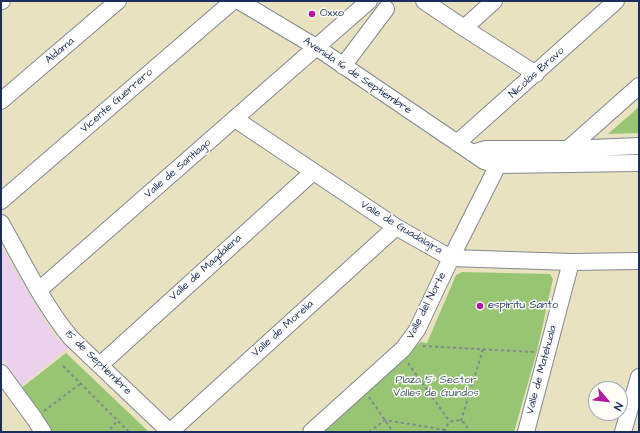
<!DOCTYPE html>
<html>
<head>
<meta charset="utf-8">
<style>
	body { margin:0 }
	#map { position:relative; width:640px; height:433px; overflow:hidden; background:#e9e2c1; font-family:"Architects Daughter",sans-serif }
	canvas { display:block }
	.frame { position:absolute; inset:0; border:2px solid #1b2f5e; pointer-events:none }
	.north { position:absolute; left:588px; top:381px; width:40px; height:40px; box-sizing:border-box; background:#fdfcf7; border:1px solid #a3aaba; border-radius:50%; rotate:118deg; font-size:11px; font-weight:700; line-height:16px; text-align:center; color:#1b2f5e }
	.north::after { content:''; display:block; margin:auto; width:14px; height:18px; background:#b5179e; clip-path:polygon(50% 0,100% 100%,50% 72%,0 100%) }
</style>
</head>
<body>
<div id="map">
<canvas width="640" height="433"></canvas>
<div class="frame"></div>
<div class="north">N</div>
</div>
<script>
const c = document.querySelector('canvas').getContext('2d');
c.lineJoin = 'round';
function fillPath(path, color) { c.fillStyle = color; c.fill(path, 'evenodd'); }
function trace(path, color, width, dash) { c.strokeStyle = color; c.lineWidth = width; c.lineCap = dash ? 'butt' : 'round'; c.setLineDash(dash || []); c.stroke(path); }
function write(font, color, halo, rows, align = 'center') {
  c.font = font + ' "Architects Daughter",sans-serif'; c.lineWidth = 3; c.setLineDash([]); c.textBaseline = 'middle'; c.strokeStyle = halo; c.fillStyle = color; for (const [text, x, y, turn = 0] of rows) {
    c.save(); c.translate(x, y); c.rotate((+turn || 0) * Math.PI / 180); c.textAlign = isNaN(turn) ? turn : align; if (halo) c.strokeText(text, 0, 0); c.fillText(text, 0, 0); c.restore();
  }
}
const built = new Path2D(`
	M 1,246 L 53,334 L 68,348 L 21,386 L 1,358 Z`);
const green = new Path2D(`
	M 639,107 L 639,133 L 608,134 Z
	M 462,272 L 550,274 L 553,279 L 537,351 L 514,432 L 317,432 L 421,342 L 427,343 L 456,275 Z
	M 66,353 L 149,432 L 46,432 L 20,389 Z`);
const path = new Path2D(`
	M 423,346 L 534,352
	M 408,363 L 450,422
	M 63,366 L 129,432
	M 369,397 L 393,432
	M 44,411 L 80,384
	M 461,421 L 483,349
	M 110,429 L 117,421
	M 369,432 L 385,420 L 445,430
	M 445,432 C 446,420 458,417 466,424 L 468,432`);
const minor = new Path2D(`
	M 1,1 L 2,1
	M 239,1 L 316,47 L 484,161 L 498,165 L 639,163
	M 424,1 L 464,28 L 536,74
	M 464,28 L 494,1
	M 343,66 L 386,9
	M 1,101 L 118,1
	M 235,119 L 396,227 L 451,258 L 571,262 L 639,261
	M 457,143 L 616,1
	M 568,149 L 639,86
	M 472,153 L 486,149 L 568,149 L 639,146
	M 1,201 L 233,1
	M 1,223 C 23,262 43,304 71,338 L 170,432
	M 39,290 L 369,1
	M 100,365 L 313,172
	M 1,373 L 34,418 L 43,432
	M 170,432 L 396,227
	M 311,432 L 403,349 L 417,330 L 451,258 L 498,165 L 500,149
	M 526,432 L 571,262
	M 623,432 L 639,377`);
const markers = [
	[312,14,4,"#b5179e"],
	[480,306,4,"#b5179e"]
];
const poiNames = [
	["Oxxo",320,14],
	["espíritu Santo",488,306]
];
const streetNames = [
	["Aldama",60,51,-40],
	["Nicolás Bravo",537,73,-42],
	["Avenida 16 de Septiembre",357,76,34],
	["Vicente Guerrero",117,101,-41],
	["Valle de Santiago",178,169,-41],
	["Valle de Guadalajra",401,228,31],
	["Valle de Magdalena",206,268,-42],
	["Valle del Norte",427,306,-63],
	["Valle de Morelia",283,329,-42],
	["15 de Septiembre",98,363,44],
	["Valle de Matehuala",542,370,-75]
];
const parkNames = [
	["Plaza 5° Sector",436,381],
	["Valles de Guindos",436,394]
];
fillPath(built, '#ebd1eb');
fillPath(green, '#98c573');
trace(minor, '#828890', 18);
trace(path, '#828890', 2, [3, 3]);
trace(minor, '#fff', 16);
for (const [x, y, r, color] of markers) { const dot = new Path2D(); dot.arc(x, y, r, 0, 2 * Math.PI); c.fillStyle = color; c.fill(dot); trace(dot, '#fdfcf7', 1.5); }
write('11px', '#1b2f5e', '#fdfcf7', poiNames, 'left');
write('11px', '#1b2f5e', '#fdfcf7', streetNames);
write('11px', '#405c64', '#fdfcf7', parkNames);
</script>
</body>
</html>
